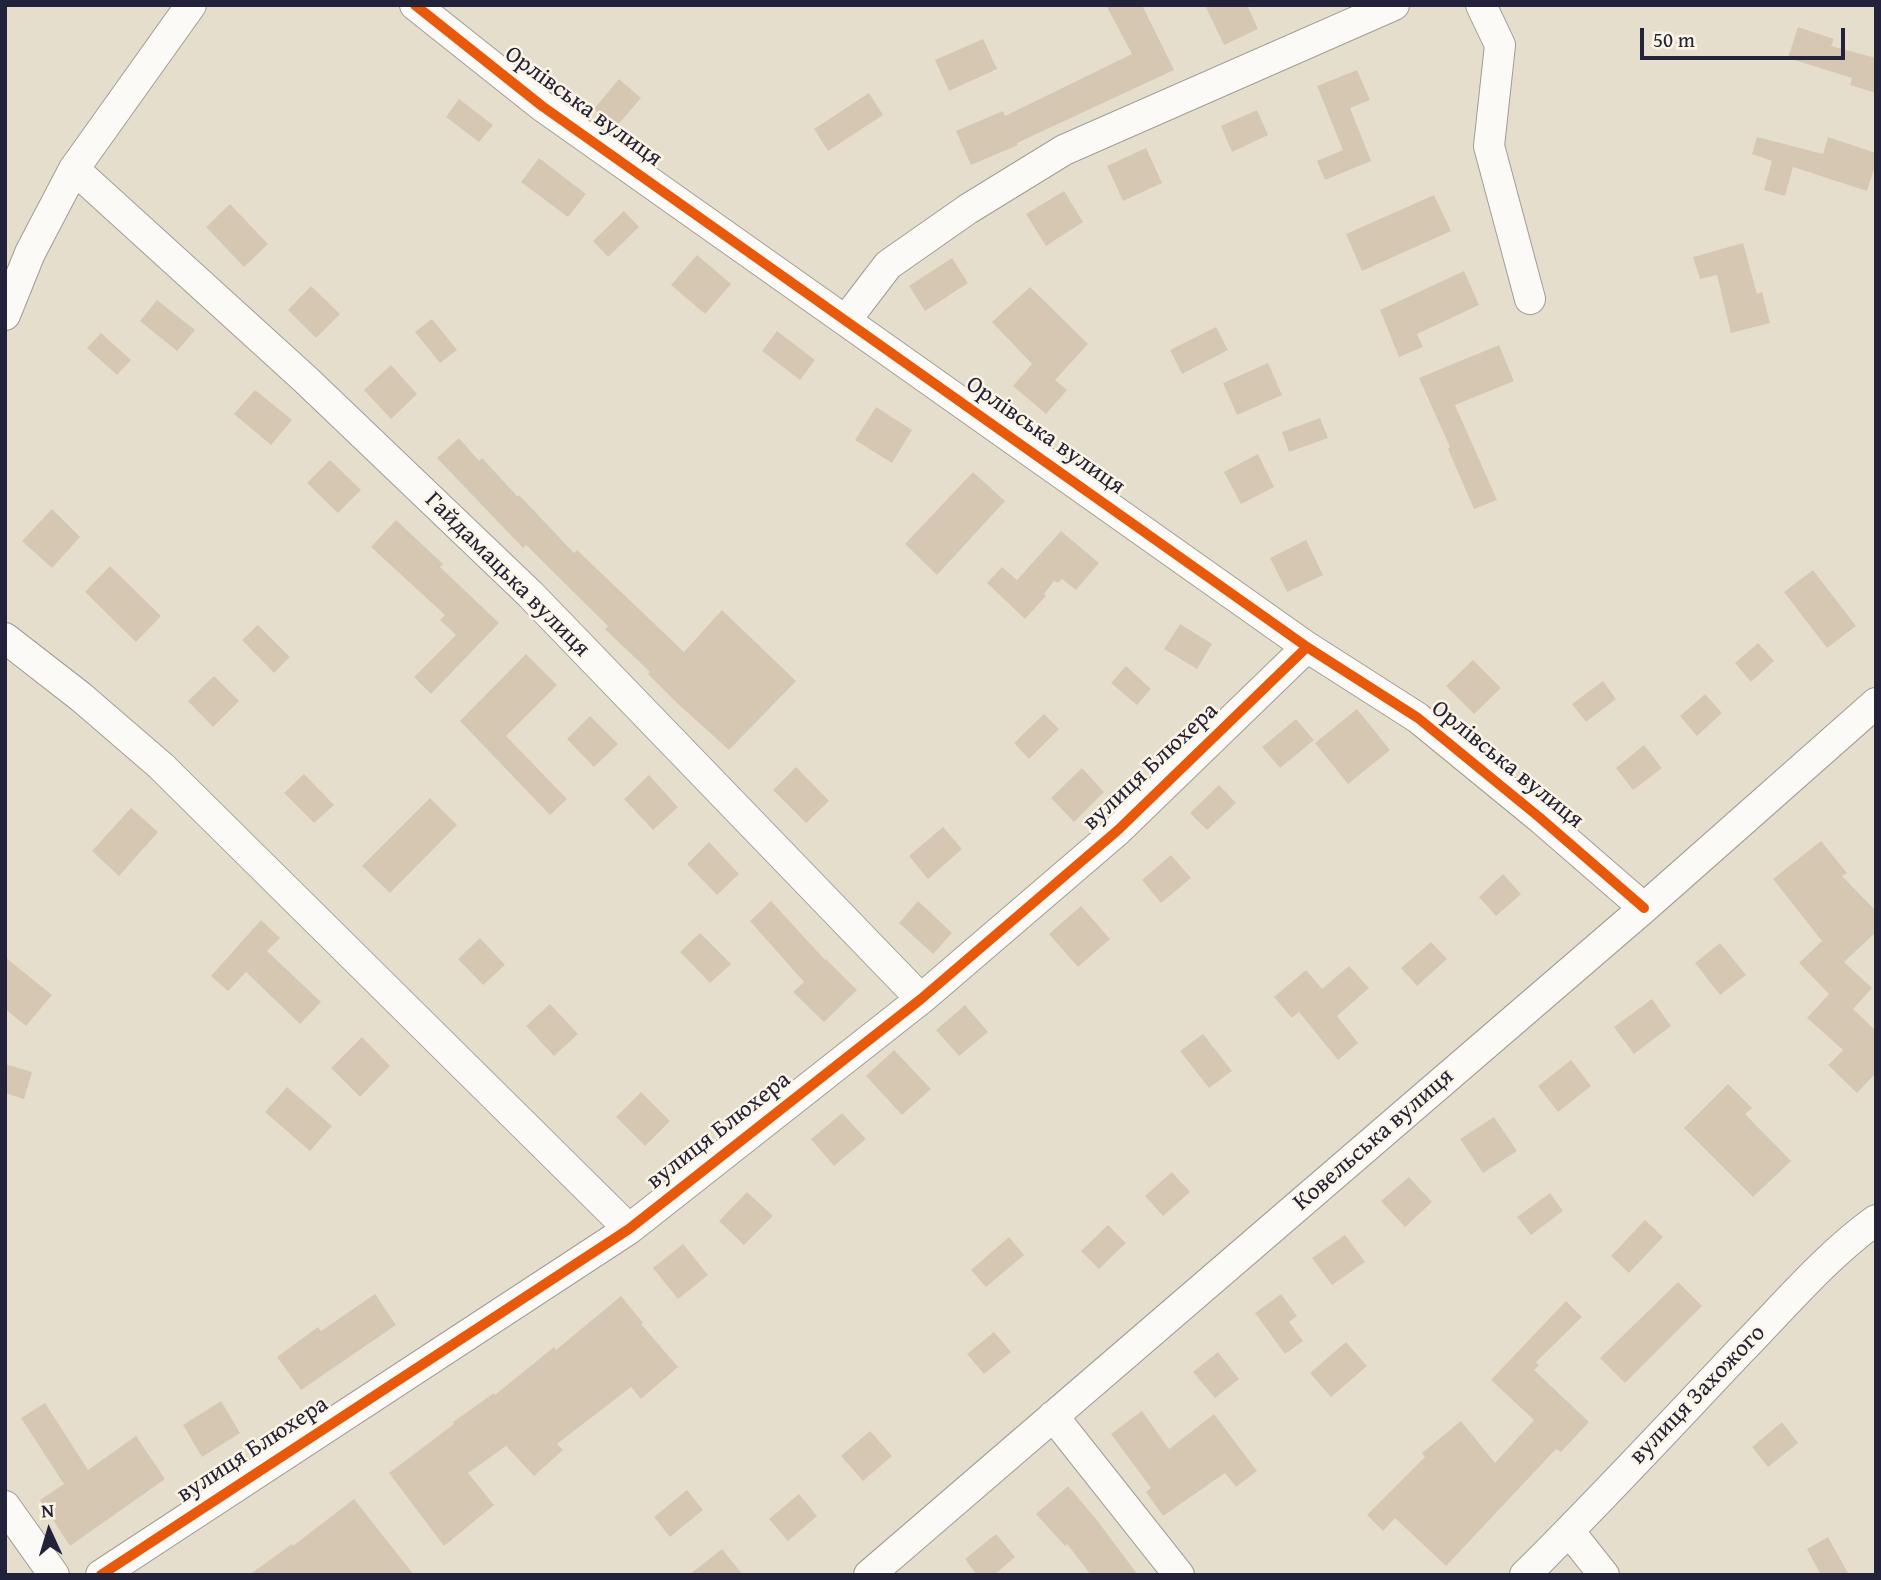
<!DOCTYPE html>
<html>
<head>
<meta charset="utf-8">
<style>
	body { margin:0 }
	#map { position:relative; width:1881px; height:1580px; overflow:hidden; background:#e6decc; font-family:"Gentium Book Plus",serif }
	canvas { display:block }
	.frame { position:absolute; inset:0; border:7px solid #22223b; pointer-events:none }
	.north { position:absolute; left:14px; top:1496px; width:70px; height:70px; -webkit-text-stroke:5px #fcf5e5; paint-order:stroke; rotate:356deg; font-size:19px; font-weight:700; line-height:28px; text-align:center; color:#22223b }
	.north::after { content:''; display:block; margin:auto; width:24px; height:32px; background:#22223b; clip-path:polygon(50% 0,100% 100%,50% 72%,0 100%) }
	.scale { position:absolute; left:1640px; top:28px; width:205px; height:32px; box-sizing:border-box; border:4px solid #22223b; border-top:0; padding-left:9px; font-size:21px; line-height:24px; white-space:nowrap; color:#22223b; -webkit-text-stroke:5px #fcf5e5; paint-order:stroke }
</style>
</head>
<body>
<div id="map">
<canvas width="1881" height="1580"></canvas>
<div class="frame"></div>
<div class="north">N</div>
<div class="scale">50 m</div>
</div>
<script>
const c = document.querySelector('canvas').getContext('2d');
c.lineJoin = 'round';
function fillPath(path, color) { c.fillStyle = color; c.fill(path, 'evenodd'); }
function trace(path, color, width, dash) { c.strokeStyle = color; c.lineWidth = width; c.lineCap = dash ? 'butt' : 'round'; c.setLineDash(dash || []); c.stroke(path); }
function write(font, color, halo, rows, align = 'center') {
  c.font = font + ' "Gentium Book Plus",serif'; c.lineWidth = 5; c.setLineDash([]); c.textBaseline = 'middle'; c.strokeStyle = halo; c.fillStyle = color; for (const [text, x, y, turn = 0] of rows) {
    c.save(); c.translate(x, y); c.rotate((+turn || 0) * Math.PI / 180); c.textAlign = isNaN(turn) ? turn : align; if (halo) c.strokeText(text, 0, 0); c.fillText(text, 0, 0); c.restore();
  }
}
const building = new Path2D(`
	M 1106,5 L 1142,5 L 1174,70 L 1017,143 L 1018,145 L 971,165 L 956,131 L 1003,111 L 1005,116 L 1132,54 Z
	M 1205,5 L 1247,5 L 1258,29 L 1224,45 Z
	M 1798,27 L 1834,39 L 1831,46 L 1876,58 L 1876,93 L 1850,85 L 1852,78 L 1788,58 Z
	M 983,39 L 997,69 L 949,91 L 935,60 Z
	M 1357,70 L 1370,100 L 1350,108 L 1371,161 L 1325,180 L 1317,161 L 1343,150 L 1317,86 Z
	M 619,79 L 641,98 L 616,127 L 594,109 Z
	M 869,93 L 883,115 L 828,151 L 814,129 Z
	M 459,99 L 493,125 L 479,142 L 446,117 Z
	M 1257,110 L 1268,135 L 1232,152 L 1221,126 Z
	M 1757,137 L 1823,154 L 1828,137 L 1876,153 L 1876,163 L 1867,191 L 1793,167 L 1785,196 L 1764,190 L 1772,161 L 1752,154 Z
	M 1146,148 L 1162,183 L 1123,201 L 1107,166 Z
	M 539,158 L 586,194 L 568,217 L 521,182 Z
	M 1064,191 L 1083,222 L 1046,246 L 1026,214 Z
	M 1434,195 L 1451,231 L 1362,271 L 1346,234 Z
	M 230,204 L 268,244 L 244,267 L 206,227 Z
	M 624,211 L 639,227 L 608,257 L 593,241 Z
	M 1743,243 L 1757,294 L 1762,292 L 1770,323 L 1731,333 L 1717,275 L 1700,279 L 1693,257 Z
	M 697,255 L 731,284 L 705,314 L 671,285 Z
	M 952,258 L 968,283 L 925,311 L 909,286 Z
	M 1464,271 L 1479,305 L 1417,334 L 1423,347 L 1399,357 L 1380,310 Z
	M 311,286 L 340,314 L 316,338 L 288,310 Z
	M 1030,287 L 1088,344 L 1055,380 L 1067,390 L 1046,414 L 1013,386 L 1032,364 L 992,322 Z
	M 157,300 L 195,330 L 177,351 L 140,321 Z
	M 432,319 L 457,350 L 440,363 L 415,332 Z
	M 1216,327 L 1228,350 L 1182,374 L 1170,350 Z
	M 777,331 L 815,360 L 800,380 L 762,351 Z
	M 101,333 L 131,360 L 117,375 L 87,348 Z
	M 1499,345 L 1514,381 L 1455,405 L 1497,500 L 1474,509 L 1448,449 L 1450,447 L 1419,378 Z
	M 1268,363 L 1282,395 L 1237,415 L 1223,383 Z
	M 391,365 L 417,394 L 391,419 L 364,390 Z
	M 255,390 L 292,420 L 271,445 L 234,414 Z
	M 876,407 L 912,430 L 892,463 L 855,440 Z
	M 1320,418 L 1328,438 L 1289,452 L 1282,432 Z
	M 459,438 L 479,461 L 482,458 L 518,497 L 519,495 L 574,553 L 577,550 L 684,652 L 722,610 L 796,681 L 729,750 L 677,703 L 648,674 L 650,672 L 605,629 L 608,626 L 526,545 L 523,548 L 437,458 Z
	M 1258,454 L 1274,487 L 1241,504 L 1224,472 Z
	M 330,460 L 361,490 L 338,513 L 307,483 Z
	M 973,472 L 1005,501 L 937,575 L 905,544 Z
	M 52,509 L 80,537 L 52,568 L 22,541 Z
	M 396,520 L 443,564 L 440,567 L 499,623 L 431,694 L 414,677 L 456,635 L 440,620 L 445,615 L 371,547 Z
	M 1061,531 L 1099,563 L 1076,590 L 1062,579 L 1058,583 L 1054,581 L 1044,594 L 1046,596 L 1025,619 L 987,583 L 1002,567 L 1017,580 Z
	M 1306,540 L 1323,575 L 1287,592 L 1270,558 Z
	M 110,566 L 161,616 L 136,642 L 85,592 Z
	M 1813,570 L 1856,626 L 1827,648 L 1784,592 Z
	M 1180,624 L 1212,644 L 1197,669 L 1164,649 Z
	M 258,625 L 290,657 L 274,673 L 242,640 Z
	M 1758,643 L 1774,661 L 1751,682 L 1735,663 Z
	M 526,654 L 557,685 L 506,736 L 567,799 L 550,815 L 460,721 Z
	M 1473,660 L 1501,688 L 1474,714 L 1446,686 Z
	M 1126,666 L 1151,689 L 1137,705 L 1111,683 Z
	M 214,676 L 239,701 L 213,727 L 188,701 Z
	M 1603,681 L 1616,699 L 1586,722 L 1572,704 Z
	M 1705,694 L 1722,713 L 1697,736 L 1680,716 Z
	M 1357,709 L 1390,750 L 1348,784 L 1315,743 Z
	M 1044,714 L 1059,729 L 1029,759 L 1014,743 Z
	M 590,716 L 618,744 L 594,767 L 567,739 Z
	M 1296,719 L 1314,740 L 1280,768 L 1262,747 Z
	M 1644,745 L 1662,768 L 1633,790 L 1616,768 Z
	M 796,767 L 829,801 L 806,823 L 773,790 Z
	M 1082,768 L 1104,792 L 1074,822 L 1051,798 Z
	M 304,774 L 334,805 L 314,823 L 284,793 Z
	M 649,775 L 678,807 L 653,830 L 624,799 Z
	M 1219,785 L 1236,803 L 1207,830 L 1190,813 Z
	M 430,798 L 457,825 L 390,893 L 362,866 Z
	M 131,808 L 158,832 L 119,876 L 92,851 Z
	M 943,827 L 962,849 L 928,879 L 909,856 Z
	M 1821,841 L 1847,873 L 1842,876 L 1876,911 L 1876,932 L 1844,962 L 1872,988 L 1853,1009 L 1876,1031 L 1876,1073 L 1857,1093 L 1828,1065 L 1843,1050 L 1807,1018 L 1829,994 L 1799,963 L 1822,941 L 1773,879 Z
	M 709,842 L 739,874 L 717,895 L 687,864 Z
	M 1171,855 L 1191,878 L 1161,903 L 1142,880 Z
	M 1503,874 L 1521,894 L 1496,916 L 1479,897 Z
	M 771,901 L 825,960 L 826,959 L 857,990 L 824,1022 L 793,992 L 804,982 L 750,921 Z
	M 918,901 L 952,933 L 933,954 L 899,923 Z
	M 1081,906 L 1110,939 L 1078,967 L 1049,934 Z
	M 261,920 L 280,938 L 267,951 L 321,1002 L 300,1024 L 246,972 L 228,991 L 211,976 Z
	M 700,933 L 731,964 L 710,983 L 680,952 Z
	M 480,938 L 505,965 L 483,985 L 458,959 Z
	M 1431,942 L 1447,959 L 1417,986 L 1401,968 Z
	M 1720,943 L 1746,975 L 1720,995 L 1695,963 Z
	M 5,957 L 52,995 L 26,1026 L 5,1009 Z
	M 1349,966 L 1369,988 L 1337,1016 L 1358,1043 L 1338,1060 L 1299,1012 L 1292,1018 L 1274,997 L 1306,970 L 1322,989 Z
	M 1652,999 L 1671,1026 L 1634,1054 L 1614,1027 Z
	M 550,1004 L 578,1034 L 554,1056 L 526,1026 Z
	M 965,1005 L 988,1032 L 959,1056 L 936,1030 Z
	M 1203,1034 L 1232,1071 L 1209,1088 L 1180,1051 Z
	M 362,1037 L 390,1066 L 360,1097 L 331,1068 Z
	M 894,1050 L 931,1089 L 902,1115 L 866,1076 Z
	M 1571,1060 L 1591,1086 L 1558,1112 L 1538,1086 Z
	M 5,1064 L 32,1072 L 24,1099 L 5,1093 Z
	M 1728,1084 L 1752,1108 L 1745,1114 L 1791,1161 L 1753,1197 L 1684,1128 Z
	M 287,1087 L 332,1126 L 310,1151 L 265,1112 Z
	M 641,1092 L 670,1121 L 645,1146 L 616,1117 Z
	M 842,1113 L 866,1139 L 834,1166 L 811,1139 Z
	M 1494,1117 L 1517,1151 L 1483,1173 L 1460,1139 Z
	M 1172,1172 L 1190,1192 L 1163,1216 L 1145,1196 Z
	M 1409,1177 L 1432,1202 L 1405,1227 L 1381,1201 Z
	M 747,1192 L 773,1216 L 744,1245 L 719,1221 Z
	M 1550,1193 L 1563,1211 L 1531,1235 L 1517,1217 Z
	M 1645,1220 L 1663,1237 L 1629,1273 L 1611,1256 Z
	M 1108,1225 L 1126,1243 L 1099,1269 L 1081,1251 Z
	M 1345,1235 L 1365,1262 L 1332,1285 L 1312,1258 Z
	M 1009,1237 L 1024,1255 L 986,1287 L 971,1270 Z
	M 683,1244 L 708,1275 L 678,1299 L 653,1268 Z
	M 1678,1282 L 1702,1306 L 1625,1383 L 1600,1358 Z
	M 375,1294 L 396,1325 L 301,1390 L 277,1357 L 318,1327 L 321,1331 Z
	M 1281,1294 L 1297,1316 L 1289,1322 L 1303,1341 L 1285,1354 L 1255,1313 Z
	M 621,1296 L 643,1323 L 641,1324 L 678,1367 L 641,1399 L 631,1387 L 557,1444 L 563,1450 L 534,1476 L 506,1446 L 468,1473 L 494,1505 L 444,1546 L 389,1473 L 454,1424 L 453,1422 L 494,1393 L 495,1395 L 554,1347 L 556,1350 Z
	M 1566,1301 L 1582,1317 L 1536,1362 L 1539,1365 L 1534,1370 L 1589,1422 L 1561,1452 L 1556,1449 L 1446,1566 L 1395,1518 L 1383,1531 L 1367,1515 L 1425,1457 L 1422,1453 L 1461,1421 L 1495,1463 L 1534,1420 L 1491,1380 Z
	M 994,1332 L 1011,1352 L 984,1374 L 967,1354 Z
	M 1346,1342 L 1367,1366 L 1331,1397 L 1310,1373 Z
	M 1218,1352 L 1239,1379 L 1215,1398 L 1193,1372 Z
	M 221,1401 L 240,1433 L 202,1457 L 183,1425 Z
	M 45,1403 L 88,1470 L 136,1436 L 165,1479 L 70,1546 L 40,1500 L 64,1484 L 21,1418 Z
	M 1142,1411 L 1169,1449 L 1214,1414 L 1257,1471 L 1236,1487 L 1225,1473 L 1163,1516 L 1146,1492 L 1151,1488 L 1111,1434 Z
	M 1782,1422 L 1798,1443 L 1768,1467 L 1752,1447 Z
	M 870,1431 L 892,1456 L 863,1481 L 841,1456 Z
	M 1068,1486 L 1096,1519 L 1138,1575 L 1091,1575 L 1067,1544 L 1065,1546 L 1036,1514 Z
	M 687,1490 L 703,1510 L 670,1537 L 654,1517 Z
	M 799,1494 L 817,1516 L 788,1541 L 769,1519 Z
	M 354,1499 L 414,1575 L 249,1575 L 292,1544 L 293,1546 Z
	M 996,1534 L 1015,1557 L 994,1575 L 977,1575 L 965,1559 Z
	M 1828,1537 L 1849,1575 L 1821,1575 L 1807,1549 Z
	M 722,1549 L 743,1575 L 689,1575 Z`);
const minor = new Path2D(`
	M 415,5 L 542,106 L 1307,647 L 1418,718 L 1539,817 L 1644,908
	M 1481,5 L 1500,45 L 1489,146 L 1530,299
	M 74,169 L 305,379 L 530,594 L 921,999
	M 5,315 L 30,253 L 74,169 L 191,5
	M 846,320 L 888,265 L 968,209 L 1064,150 L 1394,5
	M 5,638 L 81,697 L 161,766 L 629,1229
	M 1053,1416 L 1179,1575
	M 5,1506 L 54,1575
	M 1569,1531 L 1604,1575
	M 101,1575 L 629,1229 L 921,999 L 1118,830 L 1307,647
	M 869,1575 L 1644,908 L 1876,703
	M 1525,1575 C 1599,1502 1670,1425 1742,1349 C 1785,1305 1826,1256 1876,1220`);
const cycleway = new Path2D(`
	M 415,5 L 542,106 L 1307,647 L 1418,718 L 1539,817 L 1644,908
	M 101,1575 L 629,1229 L 921,999 L 1118,830 L 1307,647`);
const streetNames = [
	["Орлівська вулиця",583,107,36],
	["Орлівська вулиця",1045,436,35],
	["Гайдамацька вулиця",507,575,45],
	["Орлівська вулиця",1507,765,39],
	["вулиця Блюхера",1151,767,-43],
	["вулиця Блюхера",719,1131,-38],
	["Ковельська вулиця",1374,1140,-41],
	["вулиця Захожого",1698,1395,-46],
	["вулиця Блюхера",253,1450,-33]
];
fillPath(building, '#d6c7b3');
trace(minor, '#a19d95', 32);
trace(minor, '#fbfaf7', 30);
trace(cycleway, '#e8590c', 10);
write('24px', '#22223b', '#fcf5e5', streetNames);
</script>
</body>
</html>
